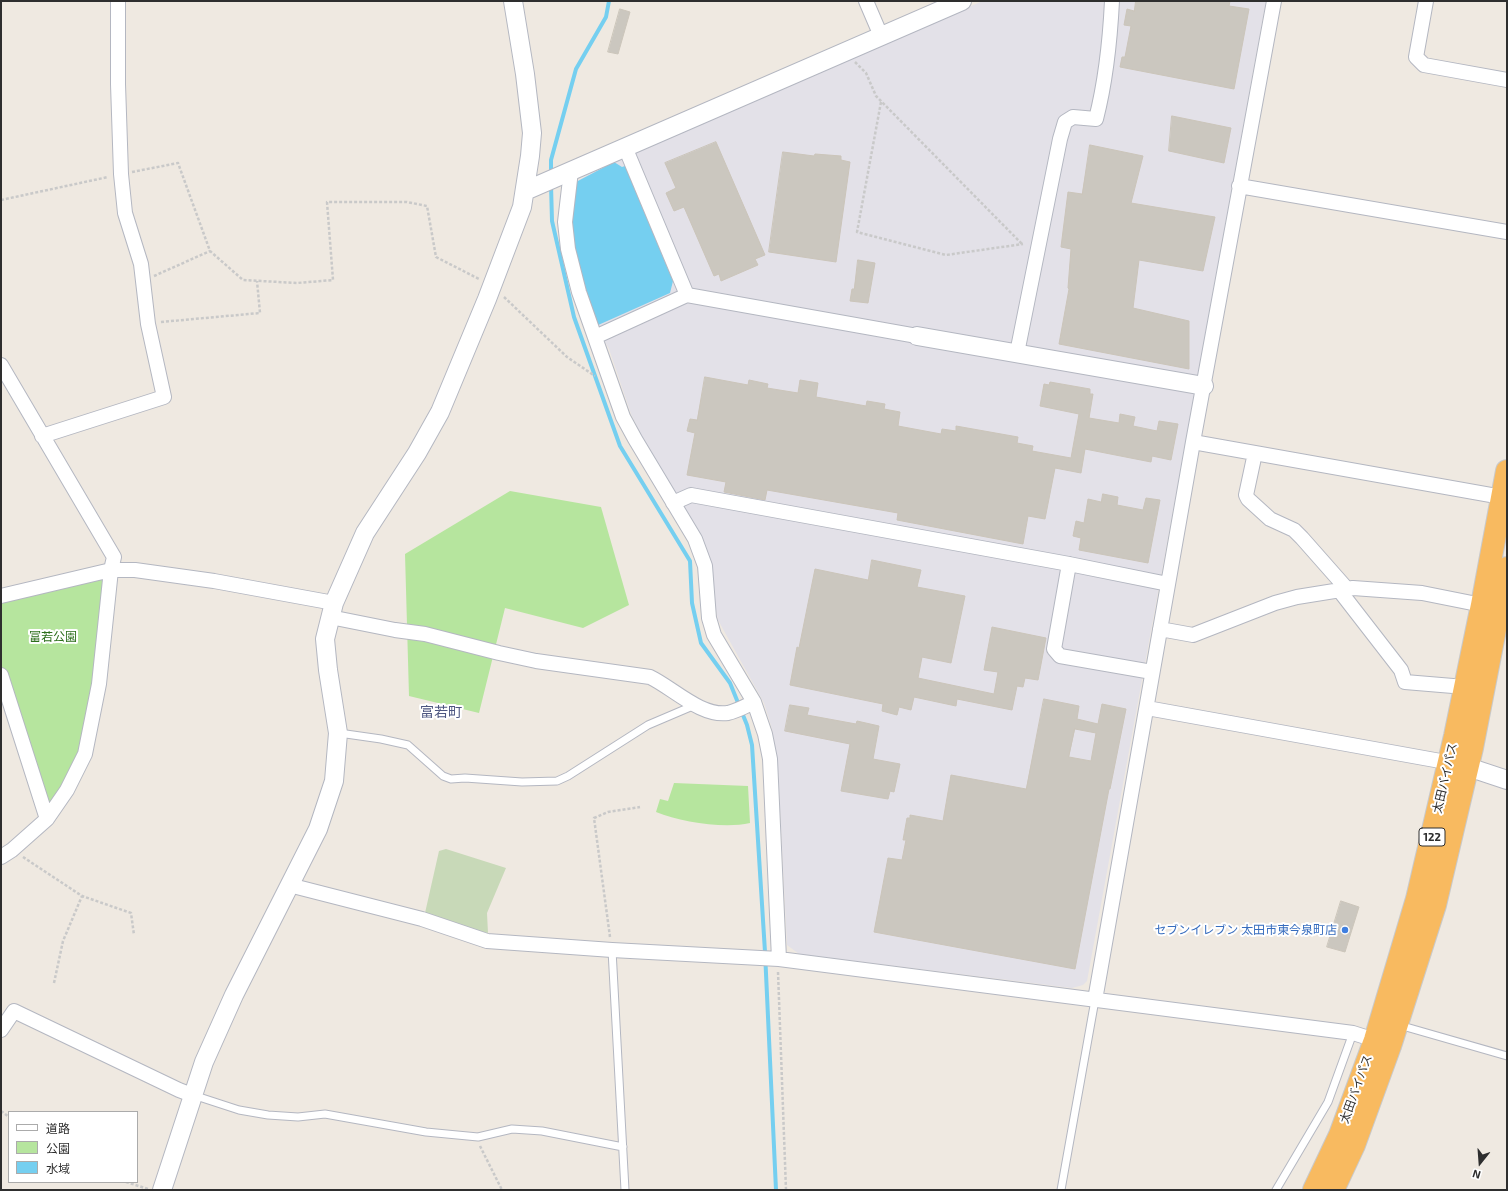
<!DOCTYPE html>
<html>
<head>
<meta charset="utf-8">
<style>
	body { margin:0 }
	#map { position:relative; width:1508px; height:1191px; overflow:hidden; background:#efe9e1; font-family:"Exo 2","Noto Sans JP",sans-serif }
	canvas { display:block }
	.frame { position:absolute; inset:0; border:2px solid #2e2e2e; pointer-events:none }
	.legend { position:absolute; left:8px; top:1111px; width:130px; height:72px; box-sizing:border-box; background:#fff; border:1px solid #ababab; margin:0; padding:5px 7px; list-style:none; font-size:12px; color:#2e2e2e }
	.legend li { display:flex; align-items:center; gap:8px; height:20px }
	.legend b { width:20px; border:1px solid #ababab }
	.north { position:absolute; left:1460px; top:1143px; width:40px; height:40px; -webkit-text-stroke:3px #fff; paint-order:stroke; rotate:197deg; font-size:11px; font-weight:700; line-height:16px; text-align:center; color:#2e2e2e }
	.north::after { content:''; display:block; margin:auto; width:14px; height:18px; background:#2e2e2e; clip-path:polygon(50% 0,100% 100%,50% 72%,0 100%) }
</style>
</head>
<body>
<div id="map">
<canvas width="1508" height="1191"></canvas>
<div class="frame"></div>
<ul class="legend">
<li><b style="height:5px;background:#fff"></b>道路</li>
<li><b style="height:11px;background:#b6e59e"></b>公園</li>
<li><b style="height:11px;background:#75cff0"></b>水域</li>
</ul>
<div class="north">N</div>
</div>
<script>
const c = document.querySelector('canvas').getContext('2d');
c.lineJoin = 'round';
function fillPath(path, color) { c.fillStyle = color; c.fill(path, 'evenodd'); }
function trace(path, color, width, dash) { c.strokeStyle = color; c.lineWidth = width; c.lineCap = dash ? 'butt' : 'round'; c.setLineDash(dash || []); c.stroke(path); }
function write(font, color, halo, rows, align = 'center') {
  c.font = font + ' "Exo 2","Noto Sans JP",sans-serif'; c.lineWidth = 4; c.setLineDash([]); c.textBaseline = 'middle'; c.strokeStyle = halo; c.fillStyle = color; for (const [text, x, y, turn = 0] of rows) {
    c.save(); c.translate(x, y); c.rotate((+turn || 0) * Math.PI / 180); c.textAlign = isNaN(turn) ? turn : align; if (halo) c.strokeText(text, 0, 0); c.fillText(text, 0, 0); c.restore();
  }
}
const industrial = new Path2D(`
	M 983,1 L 1266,1 L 1087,981 L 1083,985 L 1072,988 L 799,954 L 787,945 L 778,770 L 772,729 L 764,703 L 718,620 L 702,538 L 644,441 L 631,414 L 609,349 L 596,326 L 575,182 L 613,161 L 857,53 Z`);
const green = new Path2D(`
	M 510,491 L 601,507 L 629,605 L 583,628 L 505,608 L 479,713 L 409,696 L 405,554 Z
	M 111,570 L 85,754 L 47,819 L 1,675 L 1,596 Z
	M 674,783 L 748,786 L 750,823 C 724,829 681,822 656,812 L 660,799 L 668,801 Z`);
const cemetery = new Path2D(`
	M 446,849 L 506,868 L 487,913 L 488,933 L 461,927 L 425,913 L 439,851 Z`);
const water = new Path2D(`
	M 614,162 L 622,167 L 625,166 L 673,281 L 670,293 L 596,326 L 573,248 L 570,221 L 576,182 Z`);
const stream = new Path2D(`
	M 551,175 L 551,160 L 576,69 L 606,17 L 609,1
	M 551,185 L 552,221 L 574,317 L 620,446 L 690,561 L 692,603 L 701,643 L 730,683 L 747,725 L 752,745 L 765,952 L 776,1190`);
const building = new Path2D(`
	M 1136,1 L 1230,1 L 1229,6 L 1249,9 L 1234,89 L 1120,67 L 1122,57 L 1125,57 L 1131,26 L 1124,25 L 1127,9 L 1134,11 Z
	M 620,9 L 630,12 L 618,54 L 608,52 Z
	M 1172,116 L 1231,128 L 1224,163 L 1169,151 Z
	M 716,142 L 765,255 L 755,259 L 758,265 L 721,281 L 719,274 L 714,276 L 684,207 L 674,211 L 666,193 L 676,188 L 665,163 Z
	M 1090,145 L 1143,156 L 1131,203 L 1215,217 L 1203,271 L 1139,260 L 1133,308 L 1189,321 L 1189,369 L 1059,344 L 1069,289 L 1068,288 L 1071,249 L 1061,247 L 1068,192 L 1082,194 Z
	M 783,152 L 814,156 L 815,154 L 841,156 L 841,160 L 850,162 L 836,262 L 769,252 Z
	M 858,260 L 875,263 L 868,303 L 850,301 L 852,289 L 854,289 Z
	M 705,377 L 748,385 L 749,380 L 768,384 L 767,388 L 798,393 L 800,380 L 818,383 L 816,397 L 866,406 L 867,401 L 885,404 L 884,409 L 900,412 L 898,426 L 941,434 L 942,429 L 956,431 L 956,426 L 1018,437 L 1017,443 L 1033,446 L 1032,451 L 1071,458 L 1079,414 L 1040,406 L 1044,384 L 1049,385 L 1050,382 L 1090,389 L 1090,394 L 1093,394 L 1089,418 L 1119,423 L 1120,414 L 1135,417 L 1133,426 L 1157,431 L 1159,421 L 1178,424 L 1171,460 L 1152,456 L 1151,462 L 1085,449 L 1081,473 L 1055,468 L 1045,519 L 1028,516 L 1023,544 L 897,520 L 898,513 L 767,490 L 765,500 L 724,492 L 726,482 L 687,475 L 695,433 L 687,431 L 690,419 L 697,420 Z
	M 1103,494 L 1118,497 L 1117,505 L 1143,510 L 1146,498 L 1160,500 L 1148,563 L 1079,550 L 1081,538 L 1073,536 L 1076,521 L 1084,523 L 1088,499 L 1101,502 Z
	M 872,560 L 921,570 L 917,587 L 965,596 L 951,663 L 922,657 L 918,678 L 994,694 L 998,672 L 984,670 L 992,627 L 1046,638 L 1038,680 L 1025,678 L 1023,687 L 1017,686 L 1012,710 L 957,699 L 956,706 L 914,697 L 911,710 L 899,707 L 897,715 L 882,711 L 883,704 L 790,685 L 797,647 L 799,648 L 815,569 L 868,580 Z
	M 1044,699 L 1079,706 L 1077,719 L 1098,724 L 1102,704 L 1126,709 L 1110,789 L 1109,789 L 1075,969 L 874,932 L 888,858 L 902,860 L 906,840 L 903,840 L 907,818 L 910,818 L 910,815 L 943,821 L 951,775 L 1026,789 ZM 1075,729 L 1096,733 L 1091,761 L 1069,757 Z
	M 790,705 L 809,708 L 807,715 L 856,724 L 857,721 L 879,726 L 873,759 L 900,764 L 894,792 L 890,791 L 888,799 L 841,791 L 850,744 L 785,731 Z
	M 1341,901 L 1359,907 L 1345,952 L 1327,947 Z`);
const path = new Path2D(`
	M 855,62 L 866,73 L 876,96 L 1023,245
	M 881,102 L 857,232 L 946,255 L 1023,244
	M 132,172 L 178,163 L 210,251 L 243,280 L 297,283 L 333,280 L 327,202 L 407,202 L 427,206 L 436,257 L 479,279
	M 1,200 L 108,177
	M 154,276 L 210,251
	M 504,297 L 567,357 L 595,376
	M 161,322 L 260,313 L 257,281
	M 23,857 L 82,896 L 131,913 L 134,935
	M 610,937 L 594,818 L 608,812 L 640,807
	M 778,972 L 786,1190
	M 54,983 L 63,941 L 82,896
	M 1,1111 L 9,1117
	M 480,1146 L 502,1190
	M 126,1182 L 148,1189`);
const service = new Path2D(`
	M 339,733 L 381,739 L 408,745 L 443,776 L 451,779 L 465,778 L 522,782 L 557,781 L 568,776 L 648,725 L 695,705
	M 612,950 L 625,1190
	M 1399,1025 L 1507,1056
	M 193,1095 L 239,1110 L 268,1115 L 298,1117 L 325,1114 L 426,1132 L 478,1137 L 512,1129 L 542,1131 L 623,1147
	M 1061,1190 L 1095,1000
	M 1276,1190 L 1328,1102 L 1353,1033`);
const minor = new Path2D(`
	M 866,1 L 881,36
	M 1426,1 L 1416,57 L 1424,65 L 1507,80
	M 625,147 L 687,295
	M 571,171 L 565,222 L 568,249 L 579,292 L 623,417 L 635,439 L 695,539 L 705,566 L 709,618 L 714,635 L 754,702 L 765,734 L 770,759 L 779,959
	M 1239,186 L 1507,232
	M 595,337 L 687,295 L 917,336
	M 1017,353 L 1060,139 L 1065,122 L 1073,117 L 1096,119 C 1106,80 1110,41 1112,1
	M 1,365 L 114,557 L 111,570 L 99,684 L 85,754 L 67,790 L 47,819 L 12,850 L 1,857
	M 42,436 L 164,397 L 148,324 L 141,264 L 125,213 L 121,174 L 118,84 L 118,1
	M 1193,442 L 1502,497
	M 1255,453 L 1246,495 L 1248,499 L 1270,519 L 1294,530 L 1302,538 L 1347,589
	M 673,503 L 691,495 L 1069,564 L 1168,584
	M 1069,564 L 1054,649 L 1060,656 L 1152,672
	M 1339,590 L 1401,670 L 1405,682 L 1465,687
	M 1,596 L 111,570 L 135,570 L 214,581 L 334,603
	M 330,617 L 395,630 L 425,634 L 499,653 L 536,661 L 650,677 C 673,688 701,717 728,713 C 737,711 746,706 754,702
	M 1160,629 L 1193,635 L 1275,603 L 1297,597 L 1353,588 L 1422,593 L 1482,605
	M 1,675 L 47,819
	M 1147,708 L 1457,764
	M 289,885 L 422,919 L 487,941 L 612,950 L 779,959 L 1353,1033 L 1375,1040
	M 1095,1000 L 1193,442 L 1274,1
	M 1,1030 L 14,1011 L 179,1090 L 192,1095`);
const tertiary = new Path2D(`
	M 525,191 L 962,1
	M 917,336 L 1204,386
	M 1468,767 L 1507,780
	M 162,1190 L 204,1062 L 234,995 L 318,829 L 334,781 L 338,733 L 328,670 L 325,639 L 334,603 L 365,533 L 417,453 L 440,412 L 487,299 L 522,207 L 530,156 L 532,133 L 525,74 L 513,1`);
const trunk = new Path2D(`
	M 1314,1190 L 1340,1135 L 1375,1040 L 1417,899 L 1455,736 L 1482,605 L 1507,471
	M 1333,1190 L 1354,1145 L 1390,1046 L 1435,905 L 1472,748 L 1507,568`);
const markers = [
	[1345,930,4,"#3f7fe0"]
];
const shields = [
	[1432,837,26]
];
const shieldNames = [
	["122",1432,837]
];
const parkNames = [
	["富若公園",53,637]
];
const streetNames = [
	["太田バイパス",1445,778,-77],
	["太田バイパス",1356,1089,-70]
];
const shopNames = [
	["セブンイレブン 太田市東今泉町店",1337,930]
];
const quarterNames = [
	["富若町",441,712]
];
fillPath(industrial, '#e3e1e8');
fillPath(green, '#b6e59e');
fillPath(cemetery, '#c8d9b8');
fillPath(water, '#75cff0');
trace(stream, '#75cff0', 4);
fillPath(building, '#cbc7bf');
trace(building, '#cbc5ba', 1);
trace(service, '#b4b7c1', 9);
trace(minor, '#b4b7c1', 16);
trace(tertiary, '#b4b7c1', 20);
trace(trunk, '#c9c9c9', 24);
trace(path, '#c9c9c9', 2.5, [3, 2]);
trace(service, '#fff', 7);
trace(minor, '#fff', 14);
trace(tertiary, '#fff', 18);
trace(trunk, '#f8ba60', 22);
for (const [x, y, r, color] of markers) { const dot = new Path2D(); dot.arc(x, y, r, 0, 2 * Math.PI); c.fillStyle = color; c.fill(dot); trace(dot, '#fff', 1.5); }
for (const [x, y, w] of shields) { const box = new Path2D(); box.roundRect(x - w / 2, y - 9, w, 18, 3); c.fillStyle = '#fff'; c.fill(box); trace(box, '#2e2e2e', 1); }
write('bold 11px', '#2e2e2e', null, shieldNames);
write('12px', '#2c6e1b', '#fff', parkNames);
write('12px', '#2e2e2e', '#fff', streetNames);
write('12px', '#366cbe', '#fff', shopNames, 'right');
write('14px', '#4d5680', '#fff', quarterNames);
</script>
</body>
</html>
